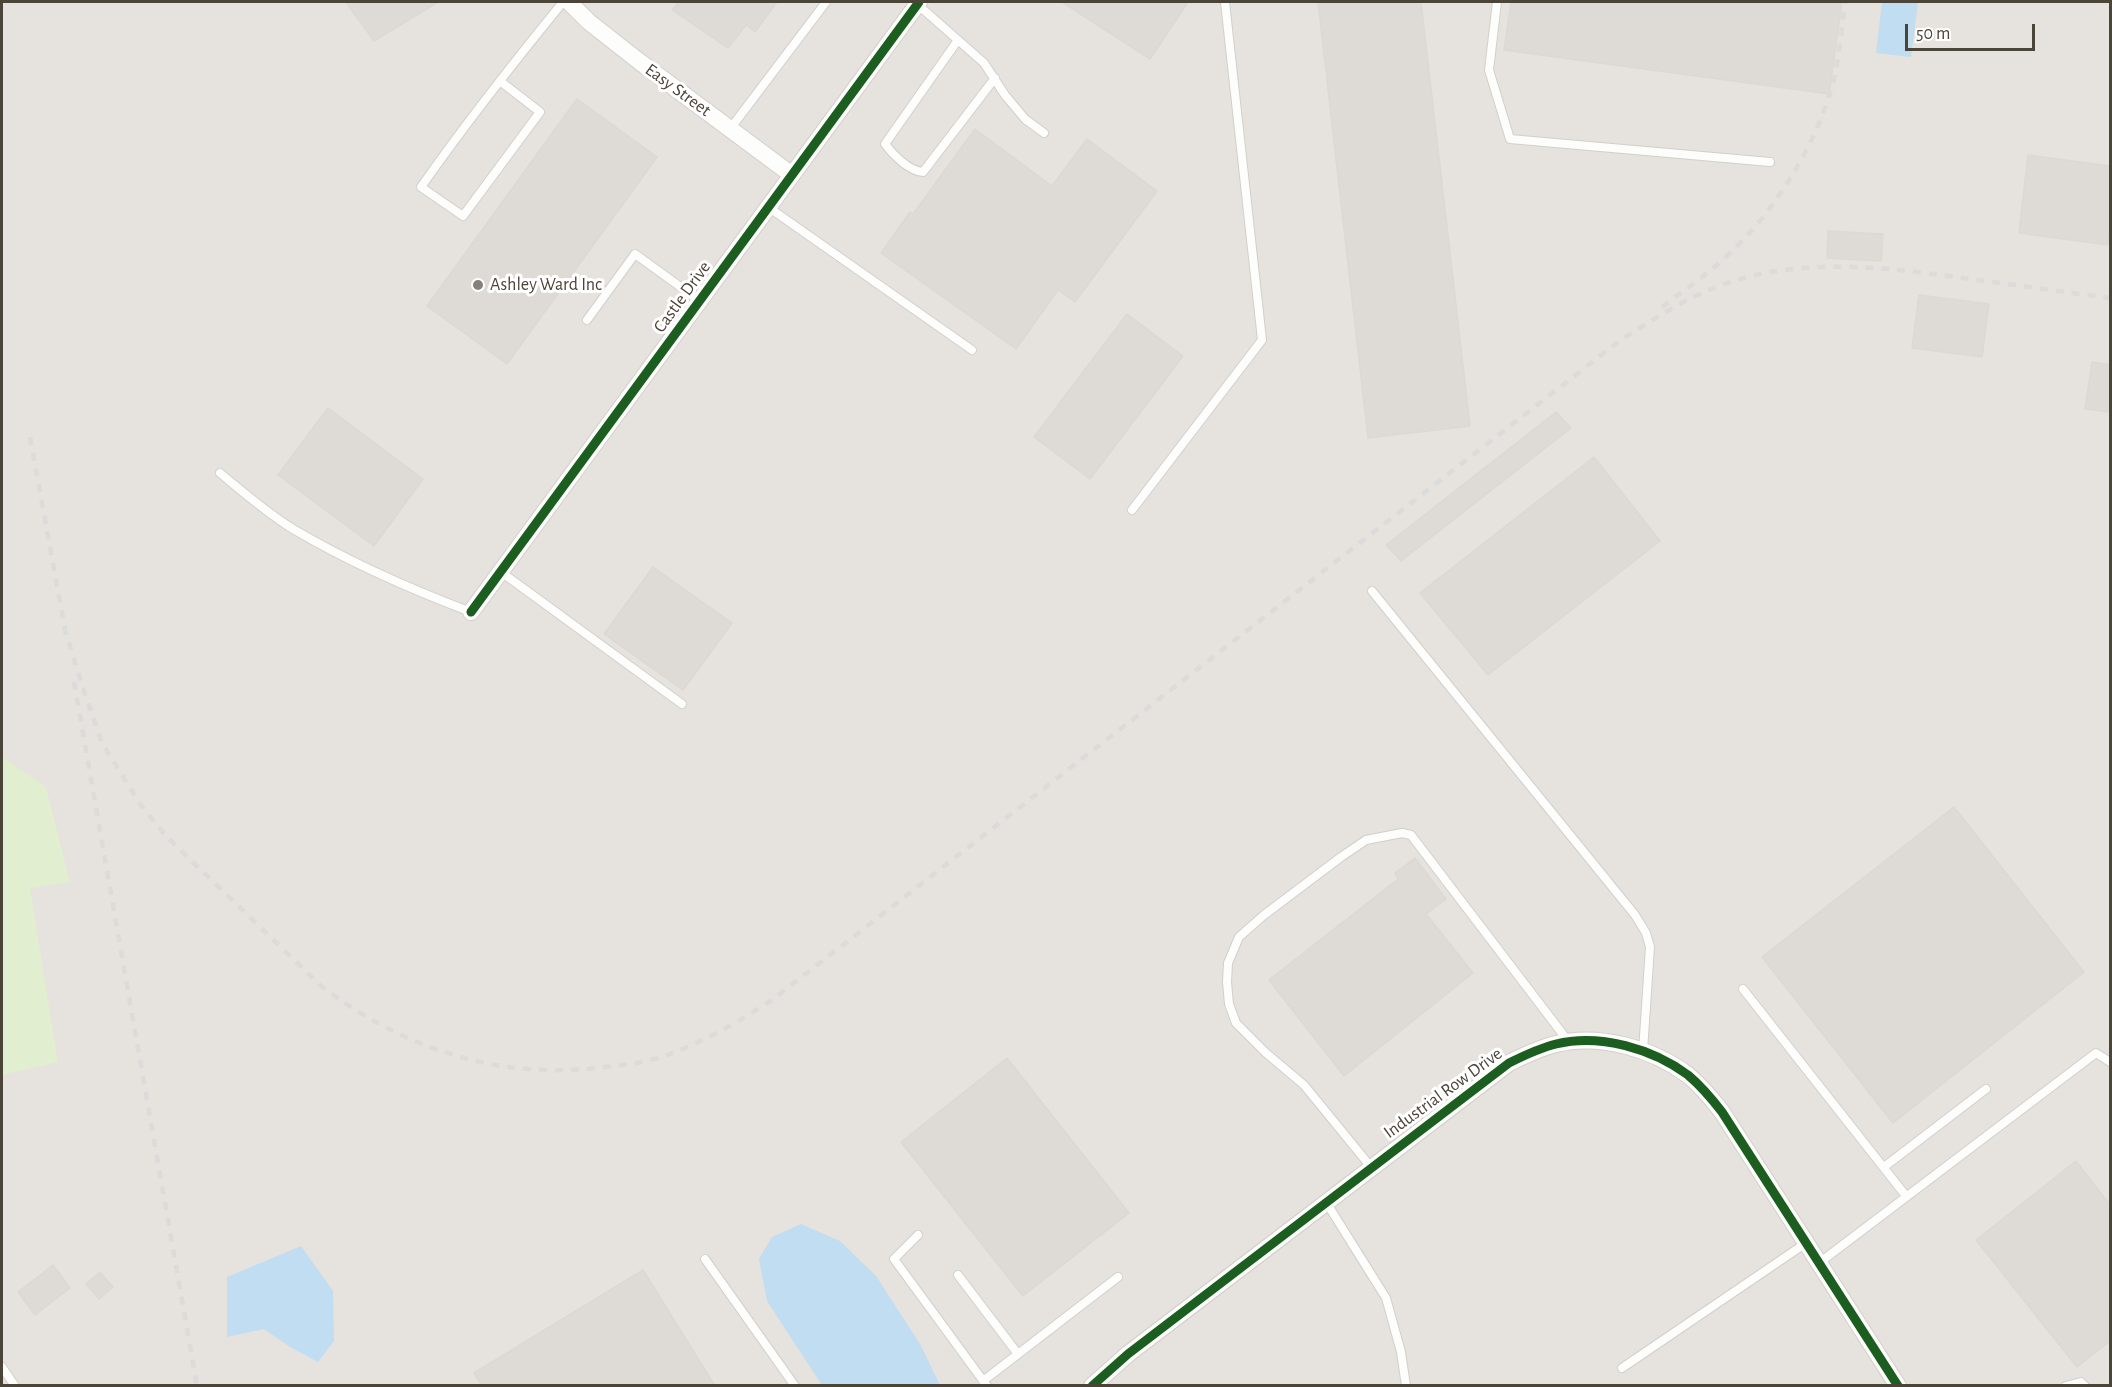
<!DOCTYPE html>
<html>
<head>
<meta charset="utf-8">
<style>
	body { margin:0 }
	#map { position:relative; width:2112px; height:1387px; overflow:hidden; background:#f4f2ee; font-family:"Alegreya Sans",sans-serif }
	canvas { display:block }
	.frame { position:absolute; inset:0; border:3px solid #4b4439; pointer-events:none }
	.scale { position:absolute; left:1905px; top:24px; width:130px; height:27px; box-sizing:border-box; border:3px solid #4b4439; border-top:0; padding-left:8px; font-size:18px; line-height:21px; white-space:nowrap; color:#4b4439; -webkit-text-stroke:4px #fff; paint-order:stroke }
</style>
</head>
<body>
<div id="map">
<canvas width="2112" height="1387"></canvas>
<div class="frame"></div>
<div class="scale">50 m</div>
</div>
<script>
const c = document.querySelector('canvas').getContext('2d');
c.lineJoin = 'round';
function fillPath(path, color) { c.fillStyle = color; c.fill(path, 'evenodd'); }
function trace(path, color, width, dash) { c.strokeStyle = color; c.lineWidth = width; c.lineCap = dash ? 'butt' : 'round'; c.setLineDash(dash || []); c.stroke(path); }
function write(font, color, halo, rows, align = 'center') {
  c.font = font + ' "Alegreya Sans",sans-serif'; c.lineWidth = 6; c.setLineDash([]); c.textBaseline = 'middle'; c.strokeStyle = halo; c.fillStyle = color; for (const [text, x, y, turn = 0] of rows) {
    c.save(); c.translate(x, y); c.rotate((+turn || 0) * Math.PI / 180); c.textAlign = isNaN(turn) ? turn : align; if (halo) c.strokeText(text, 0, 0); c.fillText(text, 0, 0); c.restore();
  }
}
const industrial = new Path2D(`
	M 2,2 L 2110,2 L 2110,1385 L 2,1385 Z`);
const green = new Path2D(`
	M 2,757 L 46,787 L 70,882 L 30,888 L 58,1062 L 2,1075 Z`);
const water = new Path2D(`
	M 1882,2 L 1918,2 L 1911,57 L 1876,53 Z
	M 801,1224 L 840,1241 L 876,1276 L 920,1344 L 940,1385 L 822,1385 L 767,1301 L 759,1259 L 772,1237 Z
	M 301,1246 L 333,1291 L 334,1341 L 318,1362 L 290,1347 L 264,1329 L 227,1337 L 227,1277 Z`);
const building = new Path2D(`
	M 346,2 L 438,2 L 374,41 Z
	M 679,2 L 777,2 L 755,32 L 746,25 L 728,48 L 672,10 Z
	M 1062,2 L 1188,2 L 1150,59 Z
	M 1318,2 L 1421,2 L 1470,426 L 1368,438 Z
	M 1511,2 L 1842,2 L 1829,94 L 1504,50 Z
	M 577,99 L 657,157 L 507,364 L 427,306 Z
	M 975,129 L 1052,186 L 1087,139 L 1157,191 L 1075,302 L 1058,290 L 1016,349 L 881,253 L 910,212 L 913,214 Z
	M 2028,155 L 2110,166 L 2110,223 L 2108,245 L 2019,233 Z
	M 1828,231 L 1883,234 L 1881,261 L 1827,258 Z
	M 1919,295 L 1989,304 L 1982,357 L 1912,348 Z
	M 1127,314 L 1183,356 L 1090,479 L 1034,437 Z
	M 2092,362 L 2110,365 L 2110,412 L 2085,409 Z
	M 328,408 L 423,479 L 374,546 L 278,475 Z
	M 1556,412 L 1571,428 L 1401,561 L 1386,545 Z
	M 1594,457 L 1660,541 L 1488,675 L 1420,593 Z
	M 653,567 L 732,623 L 683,690 L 604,634 Z
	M 1954,807 L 2084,972 L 1893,1123 L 1762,957 Z
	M 1415,858 L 1446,899 L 1426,914 L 1473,973 L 1344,1076 L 1269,980 L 1398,879 L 1395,873 Z
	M 1007,1058 L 1129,1213 L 1023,1296 L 901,1142 Z
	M 2076,1161 L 2110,1205 L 2110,1341 L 2077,1367 L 1976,1240 Z
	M 53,1265 L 70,1288 L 35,1315 L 18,1292 Z
	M 643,1270 L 715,1386 L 482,1386 L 474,1373 Z
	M 100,1272 L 113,1287 L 99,1299 L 86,1284 Z`);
const lane = new Path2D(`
	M 1497,2 L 1489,70 L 1510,139 L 1770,162
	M 917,4 L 984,63 L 1005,95 L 1025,119 L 1044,133
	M 958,40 L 885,144 C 893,155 909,171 923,172 L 995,78
	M 500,81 L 540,112 L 463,216 L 421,187 C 466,123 514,62 563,2
	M 730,129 L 826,2
	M 768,207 L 972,350
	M 587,320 L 635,254 L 700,301
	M 220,473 C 243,492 267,513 293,529 C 349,562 410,589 471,612
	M 1132,510 L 1262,340 L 1225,2
	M 501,572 L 682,704
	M 1372,591 L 1635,915 L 1646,933 L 1650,947 L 1643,1051
	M 1743,989 L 1906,1196
	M 1371,1167 L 1304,1085 L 1266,1053 L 1236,1023 L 1229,1004 L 1227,982 L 1228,963 L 1239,937 L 1264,915 L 1341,857 L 1366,840 L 1402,833 L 1411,835 L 1568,1041
	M 1884,1167 L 1986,1089
	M 1326,1202 L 1386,1298 L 1401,1352 L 1406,1386
	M 918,1235 L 894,1259 L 987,1386
	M 705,1259 L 795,1386
	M 1819,1263 L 2096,1053 L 2110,1062
	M 958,1275 L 1018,1354
	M 2,1367 L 15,1386
	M 1622,1368 L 1806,1243
	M 983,1381 L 1118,1277
	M 2066,1386 L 2081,1382 L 2085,1386`);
const street = new Path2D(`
	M 569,2 L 589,22 L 640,62 L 792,175
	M 471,612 L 919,2
	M 1092,1386 L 1128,1354 L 1509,1063 C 1525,1055 1540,1048 1556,1044 C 1600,1033 1653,1049 1688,1075 C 1701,1086 1712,1099 1722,1112 L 1898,1386`);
const rail = new Path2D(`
	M 1662,307 C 1684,290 1707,275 1727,256 C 1771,215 1811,154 1829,96 C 1839,66 1841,33 1845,2
	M 30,437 L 66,635
	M 64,627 L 83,688 L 102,743 L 140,804 L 167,837 L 320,985 C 400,1047 495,1079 596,1068 C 616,1066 635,1064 655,1059 C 697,1046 735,1024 772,1000 L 1618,342 C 1654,319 1692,293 1734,281 C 1811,257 1892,268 1970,279 C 2017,285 2064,292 2110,298
	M 74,682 L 197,1386`);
const cycleway = new Path2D(`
	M 471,612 L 919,2
	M 1092,1386 L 1128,1354 L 1509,1063 C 1525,1055 1540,1048 1556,1044 C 1600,1033 1653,1049 1688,1075 C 1701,1086 1712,1099 1722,1112 L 1898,1386`);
const markers = [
	[478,285,6,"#868178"]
];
const streetNames = [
	["Easy Street",678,90,36],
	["Castle Drive",682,297,-54],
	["Industrial Row Drive",1443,1093,-36]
];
const poiNames = [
	["Ashley Ward Inc",490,285]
];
fillPath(industrial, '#e6e2de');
fillPath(green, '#e1eecf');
fillPath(water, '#c0ddf1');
fillPath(building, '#dedbd6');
trace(building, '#dcd9d4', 1.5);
trace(lane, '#d2d0cb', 10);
trace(street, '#d2d0cb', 18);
trace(lane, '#fdfdfc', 8);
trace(street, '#fdfdfc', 16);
trace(rail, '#dbdbda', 4.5, [8, 8]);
trace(cycleway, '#1b5e20', 9);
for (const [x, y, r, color] of markers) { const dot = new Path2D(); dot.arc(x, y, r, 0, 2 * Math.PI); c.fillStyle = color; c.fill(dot); trace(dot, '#fff', 2); }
write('18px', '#4b4439', '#fff', streetNames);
write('18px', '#4b4439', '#fff', poiNames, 'left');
</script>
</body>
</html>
